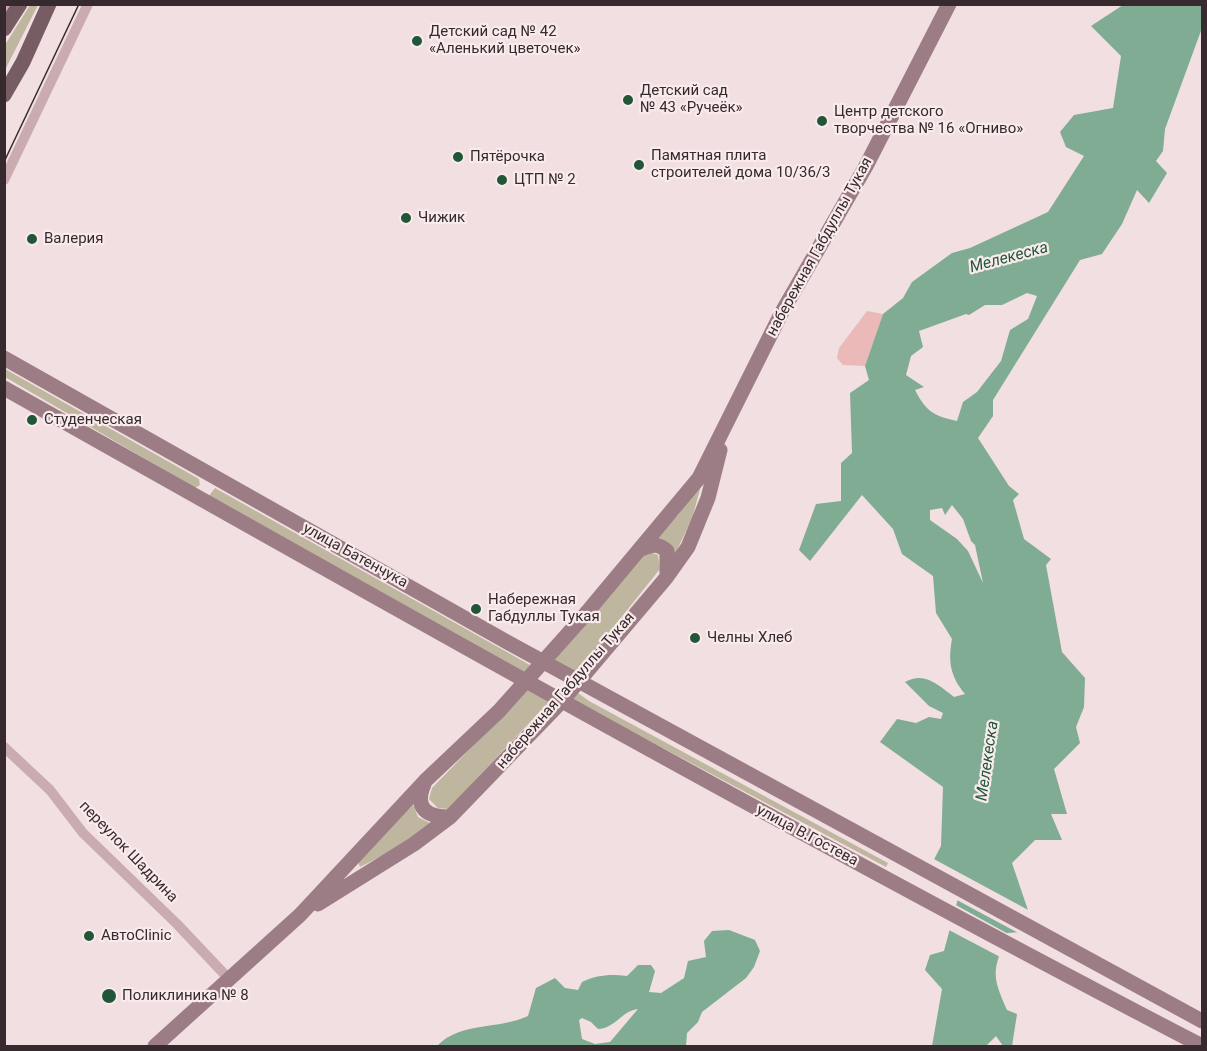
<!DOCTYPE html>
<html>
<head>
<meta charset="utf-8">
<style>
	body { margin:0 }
	#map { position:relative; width:1207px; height:1051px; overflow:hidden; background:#f1dfe1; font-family:Roboto,sans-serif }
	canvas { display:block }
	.frame { position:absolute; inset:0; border:6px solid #372a2e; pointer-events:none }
</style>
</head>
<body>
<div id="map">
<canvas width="1207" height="1051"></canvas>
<div class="frame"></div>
</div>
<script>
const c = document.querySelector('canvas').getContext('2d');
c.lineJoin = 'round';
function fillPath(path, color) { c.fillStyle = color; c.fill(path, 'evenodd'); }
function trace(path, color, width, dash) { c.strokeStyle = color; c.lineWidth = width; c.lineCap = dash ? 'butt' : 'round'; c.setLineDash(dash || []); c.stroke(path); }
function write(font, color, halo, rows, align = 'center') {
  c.font = font + ' Roboto,sans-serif'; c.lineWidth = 4.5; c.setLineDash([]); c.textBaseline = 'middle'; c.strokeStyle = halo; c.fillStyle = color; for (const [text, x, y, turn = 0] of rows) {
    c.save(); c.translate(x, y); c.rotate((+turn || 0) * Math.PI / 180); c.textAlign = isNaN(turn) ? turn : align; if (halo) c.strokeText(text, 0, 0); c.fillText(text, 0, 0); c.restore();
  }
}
const green = new Path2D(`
	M 30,5 L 38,5 L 5,70 L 5,45 Z
	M 5,369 L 199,479 L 200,485 L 195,488 L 5,377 Z
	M 703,478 L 692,519 L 674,556 L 655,539 L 679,514 Z
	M 215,488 L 530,665 L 525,672 L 209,496 Z
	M 647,551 L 658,555 L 660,569 L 575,675 L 552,661 Z
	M 527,690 L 549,702 L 448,809 L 438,808 L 429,799 L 432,788 Z
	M 578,693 L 589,701 L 888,863 L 886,867 L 584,706 L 572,699 Z
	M 413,805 L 418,817 L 432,824 L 409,842 L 360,867 L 357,859 Z`);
const sand = new Path2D(`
	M 867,311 L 883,314 L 865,366 L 843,365 L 837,358 L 839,348 Z`);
const water = new Path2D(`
	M 1123,5 L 1202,5 L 1202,28 L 1165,129 L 1163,151 L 1156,161 L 1167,173 L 1149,203 L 1137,190 L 1122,224 L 1102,254 L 1080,260 L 993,400 L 993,416 L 978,438 L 1009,486 L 1019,494 L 1013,500 L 1024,539 L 1051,559 L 1046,565 L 1062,652 L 1085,678 L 1084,707 L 1076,727 L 1080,743 L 1054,769 L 1067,814 L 1051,814 L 1062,840 L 1035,840 L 1012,863 L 1035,931 L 1007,933 C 994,971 990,972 1007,1010 L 1017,1014 L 1012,1046 L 1003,1046 L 996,1036 L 986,1046 L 932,1046 L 942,989 L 925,970 L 930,955 L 944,951 L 960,891 L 925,877 L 941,846 L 943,787 L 880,742 L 897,719 L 916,723 L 929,717 L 941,719 L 943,713 L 929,706 L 905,682 C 925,671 938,685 954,697 L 965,694 C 950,676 948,661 952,639 L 936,613 L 933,576 L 902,554 L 893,529 L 862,495 L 810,561 L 799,550 L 816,504 L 841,501 L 841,463 L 852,453 L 850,393 L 869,380 L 865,366 L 883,314 L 903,298 L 912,282 L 952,253 L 970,248 L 1048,212 L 1084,156 L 1066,147 L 1060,132 L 1074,115 L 1113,108 L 1121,56 L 1091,26 ZM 1027,293 L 1037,296 L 1028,319 L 1010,330 L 1001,361 L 977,392 L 963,402 L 957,421 C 933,416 926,411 915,390 L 924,387 L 906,375 L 911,356 L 923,347 L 919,331 L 966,314 L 969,315 L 985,305 L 1002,305 ZM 952,505 L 963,519 L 971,541 L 975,545 L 983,583 L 968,551 L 957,539 L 930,520 L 930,510 L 942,508 L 945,515 Z
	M 729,930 L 755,940 L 760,951 L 754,967 L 746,978 L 702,1012 L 698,1022 L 687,1033 L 686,1046 L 437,1046 C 461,1021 499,1030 528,1016 L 536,988 L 555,978 L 565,988 L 578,990 L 582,982 C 597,975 610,974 627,976 L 638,965 L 651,965 L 655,971 L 649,992 L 661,993 L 684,978 L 688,961 L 706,957 L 704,941 L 712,931 ZM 638,1009 L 610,1042 L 595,1044 L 582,1039 L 579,1020 L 582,1018 L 591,1022 L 598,1029 C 614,1029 623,1010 638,1009 Z`);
const pier = new Path2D(`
	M 932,858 L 1032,912 L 1038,930 L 1036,934 L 1022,935 L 955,899 L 957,892 L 923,879 L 923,875 Z
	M 954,904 L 1012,936 L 1010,936 L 1002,958 L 947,929 Z`);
const minor = new Path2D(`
	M 4,18 L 8,4
	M 4,180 L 88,4
	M 4,747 L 50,790 L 83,833 L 177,924 L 229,979`);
const secondary = new Path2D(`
	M 4,358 L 507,642 L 1202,1021
	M 4,388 C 401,612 798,836 1202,1046
	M 639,550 C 651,545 657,542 667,551 L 667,575
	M 424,784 C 414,808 426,817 450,817
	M 318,904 L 414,844 L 450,817 L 562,701 L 666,578 L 688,547 L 708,498 L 720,450
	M 155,1046 L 300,915 L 425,781 L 499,711 L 583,617 L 699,478 L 782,312 L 866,166 L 949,4`);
const primary = new Path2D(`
	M 4,29 L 20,4
	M 4,95 L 23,62 L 49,4`);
const tram = new Path2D(`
	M 4,162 L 79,4`);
const markers = [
	[417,41,6,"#225639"],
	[628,100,6,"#225639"],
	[822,121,6,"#225639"],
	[458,157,6,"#225639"],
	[639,165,6,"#225639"],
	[502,180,6,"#225639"],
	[406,218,6,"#225639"],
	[32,239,6,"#225639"],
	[32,420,6,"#225639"],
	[476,609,6,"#225639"],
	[695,638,6,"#225639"],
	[89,936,6,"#225639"],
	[109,996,8,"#225639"]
];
const poiNames = [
	["Детский сад № 42",429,32],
	["«Аленький цветочек»",429,49],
	["Детский сад",640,91],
	["№ 43 «Ручеёк»",640,108],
	["Центр детского",834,112],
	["творчества № 16 «Огниво»",834,129],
	["Памятная плита",651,156],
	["строителей дома 10/36/3",651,173],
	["Пятёрочка",470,157],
	["ЦТП № 2",514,180],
	["Чижик",418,218],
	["Валерия",44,239],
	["Студенческая",44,420],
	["Набережная",488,600],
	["Габдуллы Тукая",488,617],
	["Челны Хлеб",707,638],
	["АвтоClinic",101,936],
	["Поликлиника № 8",122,996]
];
const streetNames = [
	["набережная Габдуллы Тукая",820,247,-61],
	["улица Батенчука",355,556,29],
	["набережная Габдуллы Тукая",566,691,-49],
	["улица В.Гостева",807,836,28],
	["переулок Шадрина",128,852,46]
];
const waterNames = [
	["Мелекеска",1009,258,-15],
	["Мелекеска",988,761,-82]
];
fillPath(green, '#bfb69f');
fillPath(sand, '#eab9b8');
fillPath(water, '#7fac92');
fillPath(pier, '#f1dfe1');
trace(minor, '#c9abb0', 10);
trace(secondary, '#9c7d85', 15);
trace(primary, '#785c64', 15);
trace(tram, '#372a2e', 1.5);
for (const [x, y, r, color] of markers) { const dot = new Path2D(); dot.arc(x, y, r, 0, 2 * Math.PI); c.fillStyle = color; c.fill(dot); trace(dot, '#f9ebec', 2); }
write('15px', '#372a2e', '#f9ebec', poiNames, 'left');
write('15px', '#372a2e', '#f9ebec', streetNames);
write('italic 16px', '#225639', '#f9ebec', waterNames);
</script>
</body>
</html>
